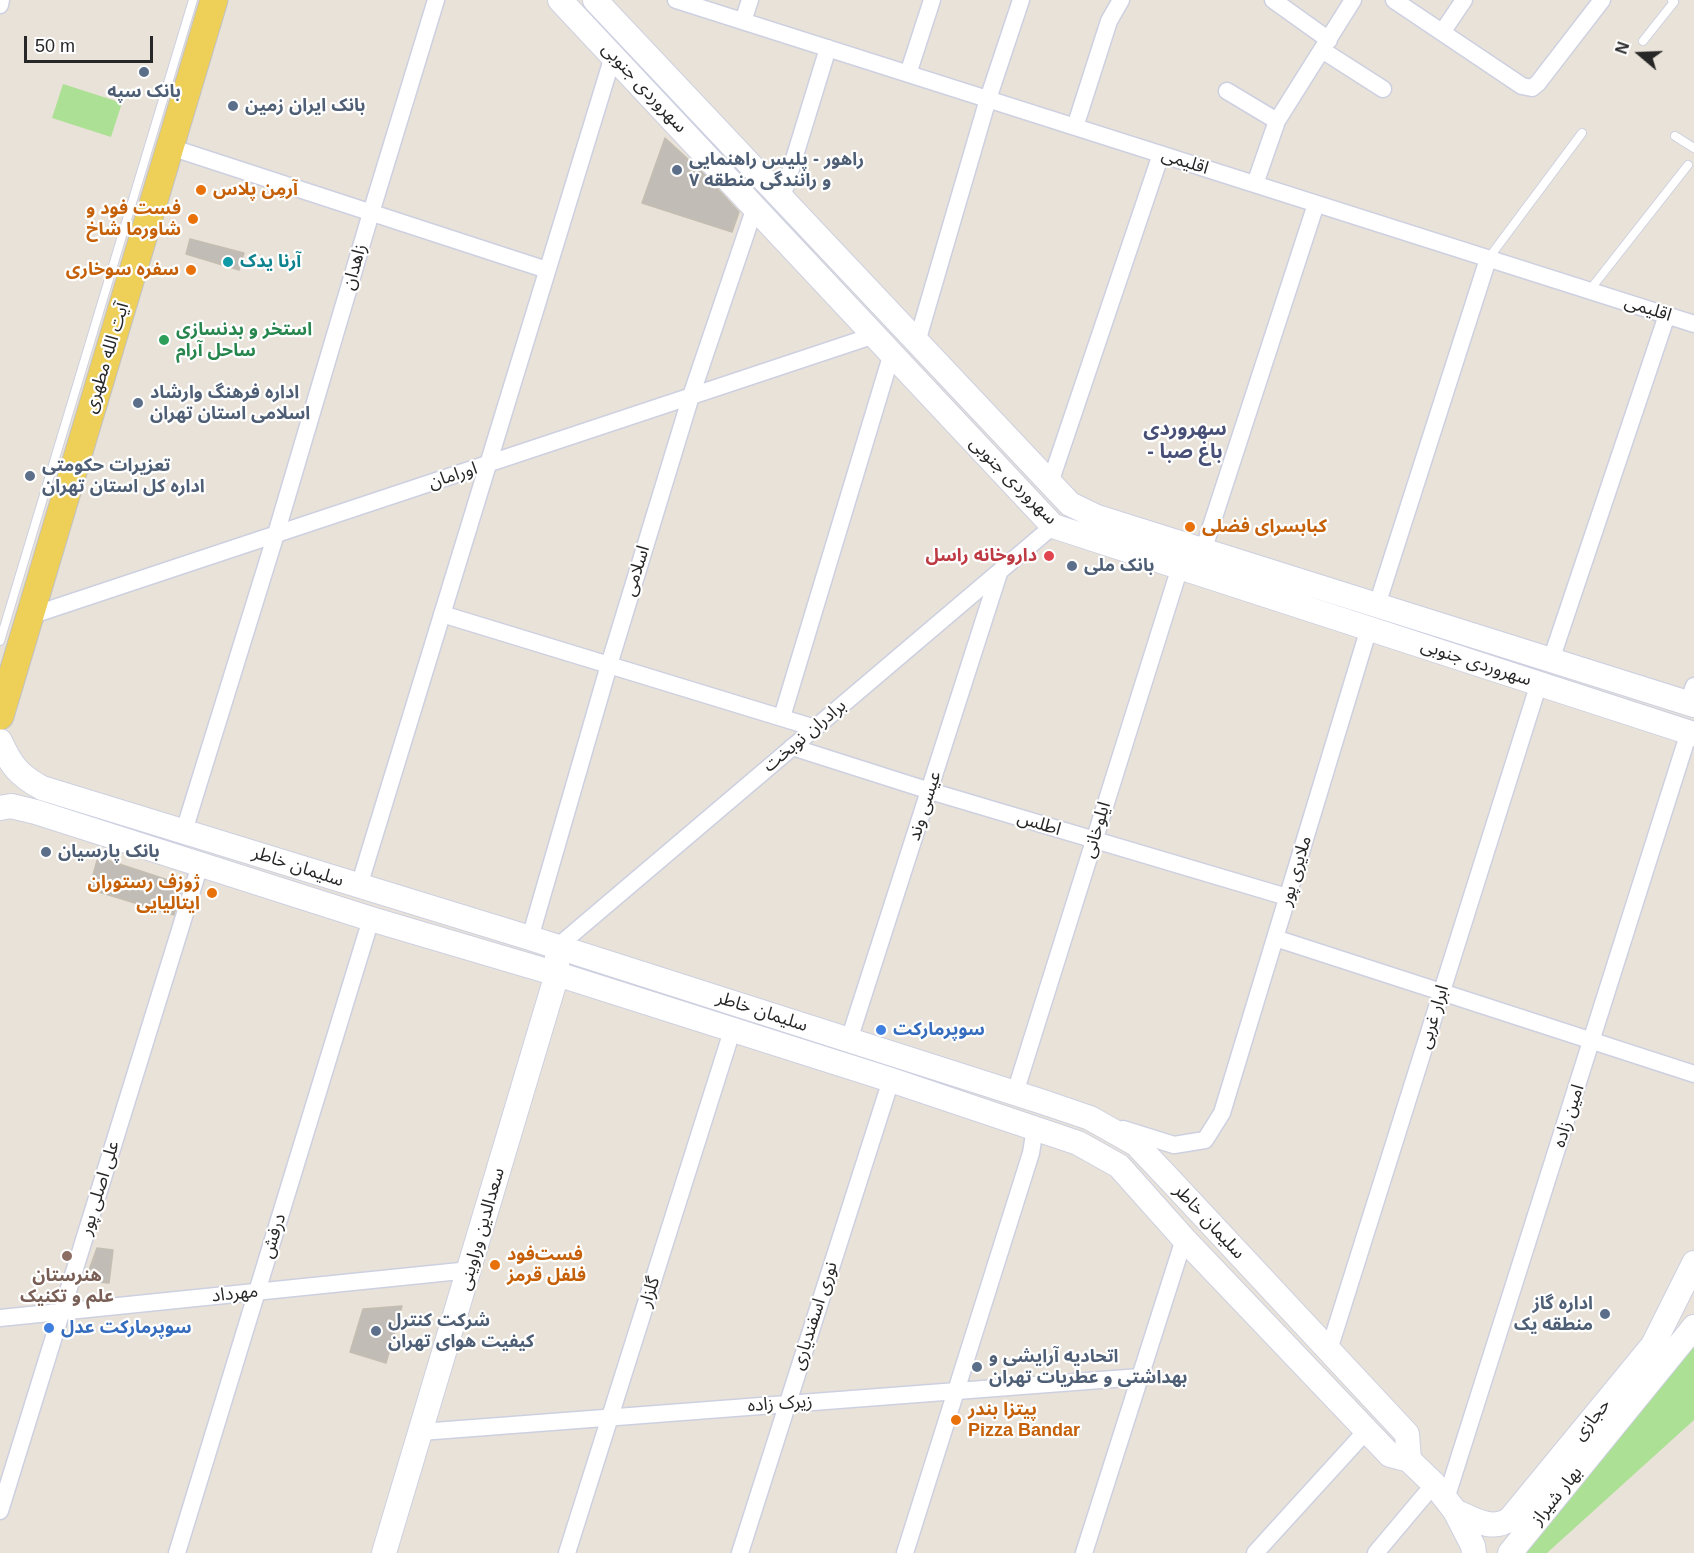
<!DOCTYPE html>
<html>
<head>
<meta charset="utf-8">
<style>
	body { margin:0 }
	#map { position:relative; width:1694px; height:1553px; overflow:hidden; background:#e9e2d8; font-family:Arial,sans-serif }
	canvas { display:block }
	.north { position:absolute; left:1610px; top:24px; width:60px; height:60px; -webkit-text-stroke:4px #fff; paint-order:stroke; rotate:289deg; font-size:16px; font-weight:700; line-height:24px; text-align:center; color:#272727 }
	.north::after { content:''; display:block; margin:auto; width:21px; height:27px; background:#272727; clip-path:polygon(50% 0,100% 100%,50% 72%,0 100%) }
	.scale { position:absolute; left:24px; top:36px; width:129px; height:27px; box-sizing:border-box; border:3px solid #272727; border-top:0; padding-left:8px; font-size:18px; line-height:21px; white-space:nowrap; color:#272727; -webkit-text-stroke:4px #fff; paint-order:stroke }
</style>
</head>
<body>
<div id="map">
<canvas width="1694" height="1553"></canvas>
<div class="north">N</div>
<div class="scale">50 m</div>
</div>
<script>
const c = document.querySelector('canvas').getContext('2d');
c.lineJoin = 'round';
function fillPath(path, color) { c.fillStyle = color; c.fill(path, 'evenodd'); }
function trace(path, color, width, dash) { c.strokeStyle = color; c.lineWidth = width; c.lineCap = dash ? 'butt' : 'round'; c.setLineDash(dash || []); c.stroke(path); }
function write(font, color, halo, rows, align = 'center') {
  c.font = font + ' Arial,"Noto Sans Arabic",sans-serif'; c.lineWidth = 4.5; c.setLineDash([]); c.textBaseline = 'middle'; c.strokeStyle = halo; c.fillStyle = color; for (const [text, x, y, turn = 0] of rows) {
    c.save(); c.translate(x, y); c.rotate((+turn || 0) * Math.PI / 180); c.textAlign = isNaN(turn) ? turn : align; if (halo) c.strokeText(text, 0, 0); c.fillText(text, 0, 0); c.restore();
  }
}
const green = new Path2D(`
	M 63,84 L 122,103 L 111,137 L 52,118 Z
	M 1694,1343 L 1694,1420 L 1547,1553 L 1515,1553 Z`);
const building = new Path2D(`
	M 665,138 L 704,174 L 739,212 L 732,232 L 642,203 Z
	M 190,239 L 244,253 L 239,270 L 186,254 Z
	M 98,857 L 174,882 L 180,893 L 174,915 L 89,889 Z
	M 97,1248 L 113,1250 L 109,1283 L 85,1281 Z
	M 402,1306 L 386,1363 L 350,1352 L 363,1309 Z`);
const lane = new Path2D(`
	M 1643,41 L 1674,2 L 1672,0
	M 1675,136 L 1694,148
	M 1488,259 L 1582,133
	M 1589,291 L 1688,165
	M 0,641 L 193,0`);
const street = new Path2D(`
	M 676,0 L 1694,324
	M 1273,0 L 1329,40
	M 1394,0 L 1522,86 L 1532,88 L 1538,83 L 1602,0
	M 0,5 L 1,0
	M 743,21 L 750,0
	M 1443,31 L 1464,0
	M 1322,50 L 1383,89
	M 908,74 L 932,0
	M 1227,91 L 1277,121
	M 1075,127 L 1109,21 L 1121,0
	M 170,147 L 547,270
	M 1255,184 L 1277,121 L 1353,0
	M 782,198 L 828,48
	M 917,342 L 988,99 L 1021,0
	M 1050,483 L 1161,154
	M 1203,551 L 1316,204
	M 1377,605 L 1488,259
	M 442,614 L 815,728
	M 30,616 L 875,335
	M 1551,660 L 1667,315
	M 1688,703 L 1694,686
	M 782,717 L 892,353
	M 792,747 L 930,791 L 1287,897
	M 184,831 L 276,534 L 371,213 L 436,0
	M 359,886 L 613,56
	M 530,938 L 609,665 L 691,396 L 755,207
	M 1275,938 L 1694,1074
	M 557,947 L 1053,526
	M 849,1040 L 999,573
	M 1015,1093 L 1180,567
	M 1123,1129 L 1174,1145 L 1205,1140 L 1222,1113 L 1369,628
	M 0,1318 L 470,1270
	M 1329,1350 L 1539,683
	M 421,1432 L 1140,1377
	M 1446,1499 L 1689,732
	M 0,1511 L 200,865
	M 177,1553 L 371,919
	M 567,1553 L 732,1031
	M 740,1553 L 891,1080
	M 905,1553 L 1031,1153 L 1035,1128
	M 1084,1553 L 1184,1239
	M 1255,1553 L 1367,1430
	M 1376,1553 L 1434,1484`);
const secondary = new Path2D(`
	M 560,0 L 1053,526 L 1694,734
	M 595,0 L 1070,504 L 1097,517 L 1694,705
	M 0,741 C 11,765 18,775 42,788 L 530,938 L 1043,1102 L 1090,1118 L 1136,1144 L 1171,1181 L 1407,1434 L 1409,1460
	M 0,808 L 11,806 L 36,812 L 371,919 L 557,974 L 891,1080 L 1078,1143 L 1119,1166 L 1184,1239 L 1390,1455 L 1409,1460 L 1434,1484 L 1455,1511 L 1473,1546 L 1474,1553
	M 1455,1511 C 1473,1519 1492,1532 1510,1519 L 1653,1345 L 1694,1263
	M 384,1553 L 557,974 L 557,958
	M 1510,1553 L 1694,1327`);
const primary = new Path2D(`
	M 0,716 L 214,0`);
const markers = [
	[144,72,6,"#5c6f8a"],
	[233,106,6,"#5c6f8a"],
	[677,170,6,"#5c6f8a"],
	[201,190,6,"#e8710a"],
	[193,219,6,"#e8710a"],
	[228,262,6,"#0f9aa8"],
	[191,270,6,"#e8710a"],
	[164,340,6,"#2e9e5b"],
	[138,403,6,"#5c6f8a"],
	[30,476,6,"#5c6f8a"],
	[1190,527,6,"#e8710a"],
	[1049,556,6,"#e0444e"],
	[1072,566,6,"#5c6f8a"],
	[46,852,6,"#5c6f8a"],
	[212,893,6,"#e8710a"],
	[881,1030,6,"#3f7fe0"],
	[67,1256,6,"#8d6e63"],
	[495,1265,6,"#e8710a"],
	[1605,1314,6,"#5c6f8a"],
	[49,1328,6,"#3f7fe0"],
	[376,1331,6,"#5c6f8a"],
	[977,1367,6,"#5c6f8a"],
	[956,1420,6,"#e8710a"]
];
const streetNames = [
	["سهروردی جنوبی",644,88,47],
	["اقلیمی",1185,162,18],
	["زاهدان",355,267,-74],
	["اقلیمی",1648,309,18],
	["آیت الله مطهری",107,358,-73],
	["اورامان",453,476,-18],
	["سهروردی جنوبی",1013,481,45],
	["اسلامی",637,571,-73],
	["سهروردی جنوبی",1476,663,18],
	["برادران نوبخت",805,736,-40],
	["عیسی وند",925,806,-72],
	["اطلس",1039,824,17],
	["ایلوخانی",1097,830,-73],
	["سلیمان خاطر",298,867,18],
	["ملایری پور",1296,871,-73],
	["سلیمان خاطر",762,1012,18],
	["ابرار غربی",1434,1017,-73],
	["امین زاده",1569,1116,-72],
	["علی اصلی پور",100,1188,-73],
	["سلیمان خاطر",1209,1222,47],
	["سعدالدین وراوینی",482,1229,-74],
	["درفش",274,1236,-73],
	["گلزار",650,1292,-72],
	["مهرداد",235,1294,-6],
	["نوری اسفندیاری",815,1316,-72],
	["زیرک زاده",780,1404,-4],
	["حجازی",1592,1420,-51],
	["بهار شیراز",1557,1496,-51]
];
const serviceNames = [
	["بانک سپه",144,92,"center"],
	["بانک ایران زمین",245,106],
	["راهور - پلیس راهنمایی",689,160],
	["و رانندگی منطقه ۷",689,181],
	["اداره فرهنگ وارشاد",150,393],
	["اسلامی استان تهران",150,414],
	["تعزیرات حکومتی",42,466],
	["اداره کل استان تهران",42,487],
	["بانک ملی",1084,566],
	["بانک پارسیان",58,852],
	["اداره گاز",1593,1304,"right"],
	["منطقه یک",1593,1325,"right"],
	["شرکت کنترل",388,1321],
	["کیفیت هوای تهران",388,1342],
	["اتحادیه آرایشی و",989,1357],
	["بهداشتی و عطریات تهران",989,1378]
];
const foodNames = [
	["آرمِن پلاس",213,190],
	["فست فود و",181,209,"right"],
	["شاورما شاخ",181,230,"right"],
	["سفره سوخاری",179,270,"right"],
	["کبابسرای فضلی",1202,527],
	["ژوزف رستوران",200,883,"right"],
	["ایتالیایی",200,904,"right"],
	["فست‌فود",507,1255],
	["فلفل قرمز",507,1276],
	["پیتزا بندر",968,1410],
	["Pizza Bandar",968,1431]
];
const cultureNames = [
	["آرنا یدک",240,262]
];
const leisureNames = [
	["استخر و بدنسازی",176,330],
	["ساحل آرام",176,351]
];
const healthNames = [
	["داروخانه راسل",1037,556]
];
const shopNames = [
	["سوپرمارکت",893,1030],
	["سوپرمارکت عدل",61,1328]
];
const educationNames = [
	["هنرستان",67,1276],
	["علم و تکنیک",67,1297]
];
const neighbourhoodNames = [
	["سهروردی",1185,429],
	["- باغ صبا",1185,452]
];
fillPath(green, '#ace094');
fillPath(building, '#c1bcb5');
trace(building, '#c4beb2', 1.5);
trace(lane, '#cdd0e0', 10);
trace(street, '#cdd0e0', 19);
trace(secondary, '#cdd0e0', 26);
trace(primary, '#c3c3c3', 29);
trace(lane, '#fff', 8);
trace(street, '#fff', 16);
trace(secondary, '#fff', 24);
trace(primary, '#eecf58', 27);
for (const [x, y, r, color] of markers) { const dot = new Path2D(); dot.arc(x, y, r, 0, 2 * Math.PI); c.fillStyle = color; c.fill(dot); trace(dot, '#fff', 2); }
write('18px', '#272727', '#fff', streetNames);
write('bold 18px', '#4e5e75', '#fff', serviceNames, 'left');
write('bold 18px', '#c56008', '#fff', foodNames, 'left');
write('bold 18px', '#0d838f', '#fff', cultureNames, 'left');
write('bold 18px', '#27864d', '#fff', leisureNames, 'left');
write('bold 18px', '#be3a42', '#fff', healthNames, 'right');
write('bold 18px', '#366cbe', '#fff', shopNames, 'left');
write('bold 18px', '#785e54', '#fff', educationNames);
write('bold 20px', '#484f76', '#fff', neighbourhoodNames);
</script>
</body>
</html>
